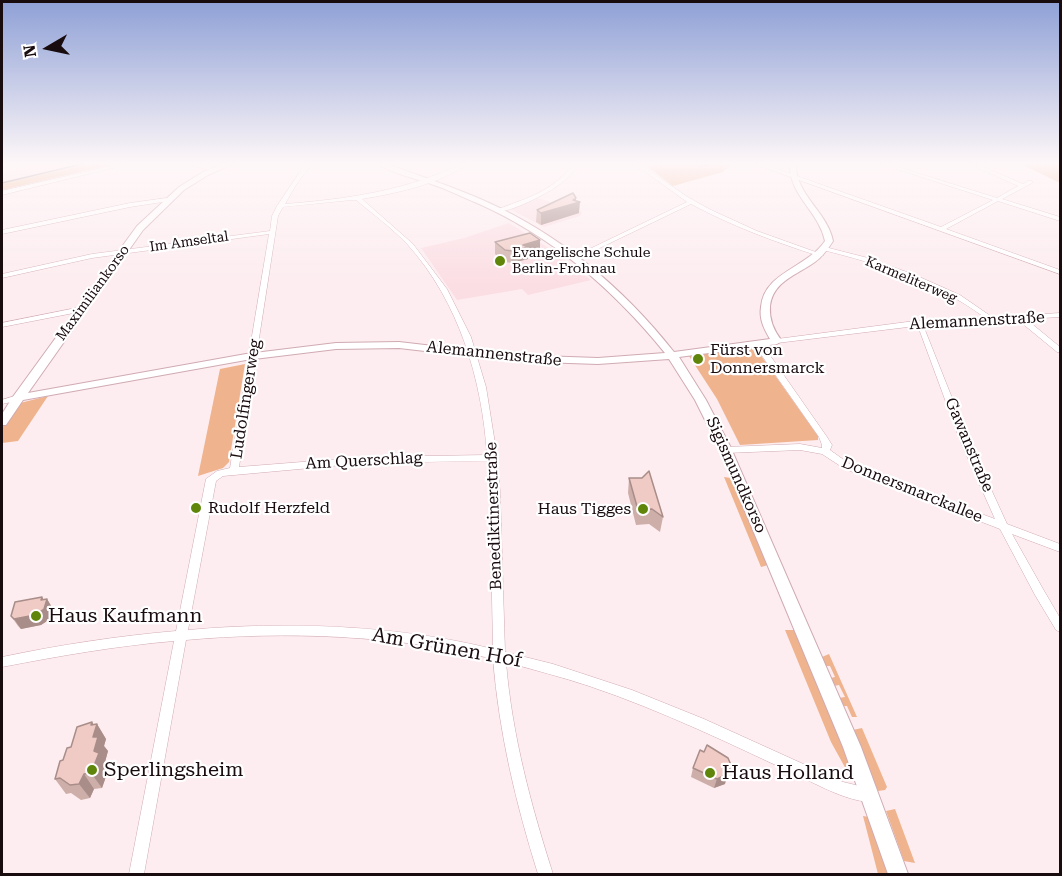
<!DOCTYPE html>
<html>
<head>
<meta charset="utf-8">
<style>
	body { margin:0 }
	#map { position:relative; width:1062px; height:876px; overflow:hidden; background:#fdedf0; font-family:"Roboto Serif",serif }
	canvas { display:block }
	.frame { position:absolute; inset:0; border:3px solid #190c0f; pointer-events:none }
	.north { position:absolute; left:18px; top:18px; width:60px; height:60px; -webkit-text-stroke:4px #fff; paint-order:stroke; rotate:261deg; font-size:16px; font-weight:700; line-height:24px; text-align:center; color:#190c0f }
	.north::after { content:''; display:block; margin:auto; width:21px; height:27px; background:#190c0f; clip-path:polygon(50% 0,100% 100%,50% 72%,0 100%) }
</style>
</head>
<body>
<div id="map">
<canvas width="1062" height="876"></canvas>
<div class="frame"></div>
<div class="north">N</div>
</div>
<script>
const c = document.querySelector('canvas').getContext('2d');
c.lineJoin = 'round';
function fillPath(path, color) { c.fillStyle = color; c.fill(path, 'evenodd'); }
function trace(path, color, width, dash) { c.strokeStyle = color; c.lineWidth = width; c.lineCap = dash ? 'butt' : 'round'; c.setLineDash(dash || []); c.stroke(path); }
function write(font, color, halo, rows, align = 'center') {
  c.font = font + ' "Roboto Serif",serif'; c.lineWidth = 4.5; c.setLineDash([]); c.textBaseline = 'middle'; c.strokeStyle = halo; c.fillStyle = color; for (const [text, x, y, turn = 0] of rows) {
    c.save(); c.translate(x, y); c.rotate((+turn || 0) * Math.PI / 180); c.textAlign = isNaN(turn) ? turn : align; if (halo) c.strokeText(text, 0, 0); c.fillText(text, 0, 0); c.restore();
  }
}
const built = new Path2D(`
	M 41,163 L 120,163 L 2,190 L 2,172 Z
	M 538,198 L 582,212 L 580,216 L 544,227 L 510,209 Z
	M 509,223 L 552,250 L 591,280 L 528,295 L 522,289 L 457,300 L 421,248 L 464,238 Z`);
const green = new Path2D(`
	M 663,163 L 732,163 L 723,172 L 673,186 L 648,167 Z
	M 748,348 L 757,350 L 818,436 L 818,440 L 740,445 L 717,399 L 689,356 Z
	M 245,364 L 229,462 L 223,468 L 198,476 L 220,369 Z
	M 48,396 L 18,441 L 2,443 L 2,428 L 20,403 Z
	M 724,477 L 731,478 L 768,565 L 761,567 Z
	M 785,630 L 795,630 L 852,770 L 847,771 L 831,742 Z
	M 829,654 L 857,717 L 852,717 L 847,706 L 843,706 L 839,698 L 845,697 L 839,685 L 834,686 L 831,678 L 835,677 L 830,666 L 825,666 L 822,657 Z
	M 862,728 L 887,787 L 885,790 L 878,791 L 853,730 Z
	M 895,809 L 915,863 L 904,861 L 886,811 Z
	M 863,816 L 869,817 L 889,874 L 878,874 Z`);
const forest = new Path2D(`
	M 92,163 L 118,163 L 2,190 L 2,184 Z
	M 1019,163 L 1060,163 L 1060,183 Z`);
const stream = new Path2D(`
	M 700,167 L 711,163`);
const minor = new Path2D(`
	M 124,163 L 133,163 L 2,195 L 2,191 Z
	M 185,163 L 194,163 L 217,169 L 214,171 Z
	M 306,163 L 312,163 L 296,185 L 285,204 C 347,199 406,191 463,163 L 470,163 C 439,184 398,193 362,199 L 413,244 L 447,289 L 471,337 L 486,387 L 497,456 L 499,458 L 497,460 L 500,492 L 505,652 L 553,664 L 632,690 L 704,719 L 843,782 L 876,790 L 878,795 L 876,800 C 859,807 820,786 803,778 C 733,745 663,711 589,686 C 562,677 534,670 506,662 C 512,735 531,805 553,874 L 538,874 C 516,804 499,733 493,659 C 397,635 285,631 186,640 L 144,874 L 129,874 L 174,641 C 116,646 59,656 2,667 L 2,657 C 59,645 118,636 176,631 L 206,479 L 217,471 L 230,468 L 269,234 L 92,258 L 2,278 L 2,274 L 92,254 L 270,231 L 272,216 L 277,206 ZM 352,200 L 356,200 C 373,214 392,228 408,245 C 459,302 482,379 487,455 L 365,457 L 239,467 L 278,216 L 283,207 ZM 488,461 L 490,492 L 493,649 C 397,625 286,621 188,630 L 216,481 L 223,476 L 365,463 Z
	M 574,163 L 580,163 C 575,170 570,176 564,181 C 553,191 507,215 495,211 C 502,207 510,205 517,202 C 540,194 560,183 574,163 Z
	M 630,163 L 637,163 L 643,166 L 686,196 L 709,209 L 757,231 L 824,255 L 819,256 C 775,242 732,226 691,204 L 579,258 L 575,258 L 575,256 L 687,202 L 647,173 Z
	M 752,163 L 760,163 L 941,227 L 993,200 L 878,163 L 885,163 L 997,198 L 1018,186 L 968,163 L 974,163 L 1023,184 L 1028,181 L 1032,181 L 1032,183 L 1002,199 L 1060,217 L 1060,221 L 998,201 L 946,229 L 1060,270 L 1060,274 Z
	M 167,198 L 169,199 L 169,201 L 130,207 L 2,234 L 2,230 L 130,203 Z
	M 825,247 L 868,258 L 915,275 L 960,295 L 992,317 L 1060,313 L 1060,317 L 1026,319 L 1060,347 L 1060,352 L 1057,352 L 1018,320 L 923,325 L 970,443 L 1007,524 L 1060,544 L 1060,552 L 1012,534 L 1043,589 L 1060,618 L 1060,632 L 1056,630 L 1035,595 L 1000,529 L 845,469 L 822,454 L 800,450 L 726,453 L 721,450 L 726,447 L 800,444 L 822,448 L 822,445 L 819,437 L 753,343 L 757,341 L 760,341 L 827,437 L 832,445 L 830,450 L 851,465 L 995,519 L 961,443 L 919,329 L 916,326 L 777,343 L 773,341 L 777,339 L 907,322 L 984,317 C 937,282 879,264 823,250 L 823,248 Z
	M 81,307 L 84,307 L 84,311 L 2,327 L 2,323 Z
	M 18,395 L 21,396 L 22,398 L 21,400 L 2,404 L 2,400 Z`);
const tertiary = new Path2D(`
	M 226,163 L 235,163 L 208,175 L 184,190 L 143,230 L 28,393 L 246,354 L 336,343 L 399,342 L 511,355 L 598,358 L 665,353 C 614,290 552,236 477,203 C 462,197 447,189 431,184 C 414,178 390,173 376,163 L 385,163 C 419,176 454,187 487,202 C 562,236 623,288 674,352 L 770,339 C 764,329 759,319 761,307 C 764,272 807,268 825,241 C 819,211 788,195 790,163 L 796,163 C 795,195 827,211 833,241 C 828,249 823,256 815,262 C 797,275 773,281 770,306 C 769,320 774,331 782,341 L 777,344 L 679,357 L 706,400 L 730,446 L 861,747 L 908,874 L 888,874 L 843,747 L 718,446 L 695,400 L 669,359 L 598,364 L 511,361 L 399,348 L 336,349 L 246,360 L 23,400 L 6,425 L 2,425 L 2,414 L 12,398 L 137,226 L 179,187 L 203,172 Z`);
const tram = new Path2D(`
	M 2,183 L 86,163`);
const wall = new Path2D(`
	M 576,201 L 579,213 L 541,225 L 536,222 L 537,210 Z
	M 540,240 L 540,252 L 528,256 L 528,259 L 512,263 L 505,262 L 495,254 L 495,242 Z
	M 629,478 L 663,517 L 660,532 L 649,524 L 636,525 L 628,493 Z
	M 42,597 L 43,599 L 47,599 L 53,609 L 50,619 L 41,625 L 21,629 L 18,626 L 11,616 Z
	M 92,722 L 93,725 L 97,724 L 106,739 L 104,746 L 108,751 L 105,762 L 109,768 L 102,788 L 94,789 L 90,798 L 81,800 L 71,793 L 66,794 L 55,779 L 63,760 L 71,747 Z
	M 704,752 L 725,784 L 714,788 L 691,777 L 693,768 Z`);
const shadedWall = new Path2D(`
	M 576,198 L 576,203 L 580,202 L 579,213 L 541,225 L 541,213 Z
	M 540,240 L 540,252 L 528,256 L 528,259 L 512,263 L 512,251 L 523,245 Z
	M 42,597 L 46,603 L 47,599 L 53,609 L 50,619 L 41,625 L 21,629 L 14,619 L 41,600 Z
	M 92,722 L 96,728 L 97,724 L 106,739 L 104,746 L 108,751 L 105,762 L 109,768 L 102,788 L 91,773 L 94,751 L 91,725 Z
	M 84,774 L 94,789 L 90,798 L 79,784 Z
	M 728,774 L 725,784 L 714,788 L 717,779 Z`);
const building = new Path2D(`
	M 573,193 L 576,198 L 573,200 L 580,202 L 541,213 L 537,210 Z
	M 530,233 L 540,240 L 523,245 L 528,247 L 512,251 L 505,250 L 495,242 Z
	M 649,471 L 663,517 L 652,509 L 638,510 L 629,478 L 642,478 Z
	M 42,597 L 41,600 L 47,599 L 44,609 L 35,615 L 14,619 L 11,616 L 15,602 Z
	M 92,722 L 91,725 L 97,724 L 93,737 L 98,737 L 94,751 L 99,753 L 91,773 L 84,774 L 79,784 L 70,785 L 60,778 L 55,779 L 60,761 L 63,760 L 67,748 L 71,747 L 77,727 Z
	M 707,745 L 728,758 L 731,765 L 728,774 L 717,779 L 693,768 L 700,750 L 704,752 Z`);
const markers = [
	[500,261,6,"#5f860a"],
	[698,359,6,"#5f860a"],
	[196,508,6,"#5f860a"],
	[643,509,6,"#5f860a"],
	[36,616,6,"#5f860a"],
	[92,770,6,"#5f860a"],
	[710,773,6,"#5f860a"]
];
const farStreetnames = [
	["Im Amseltal",189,242,-8],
	["Karmeliterweg",911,280,23],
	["Maximiliankorso",93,293,-54]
];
const farPoinames = [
	["Evangelische Schule",512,253],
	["Berlin-Frohnau",512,269]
];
const streetNames = [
	["Alemannenstraße",977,321,-3],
	["Alemannenstraße",494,354,6],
	["Ludolfingerweg",246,399,-81],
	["Gawanstraße",969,445,67],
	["Am Querschlag",364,461,-3],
	["Sigismundkorso",736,475,66],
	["Donnersmarckallee",912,490,22],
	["Benediktinerstraße",494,516,-92]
];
const poiNames = [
	["Fürst von",710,350],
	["Donnersmarck",710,368],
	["Rudolf Herzfeld",208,508],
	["Haus Tigges",631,509,"right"]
];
const nearPoinames = [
	["Haus Kaufmann",48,616],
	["Sperlingsheim",104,770],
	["Haus Holland",722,773]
];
const nearStreetnames = [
	["Am Grünen Hof",447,648,10]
];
fillPath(built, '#fbdee4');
fillPath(green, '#efb38e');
fillPath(forest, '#edac83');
trace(stream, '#a781bb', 1.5);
trace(minor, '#d0abb3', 1);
trace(tertiary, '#d0abb3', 2);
fillPath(minor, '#fff');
fillPath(tertiary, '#fff');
trace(tram, '#635558', 1.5);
fillPath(wall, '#ceaea9');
fillPath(shadedWall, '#a88d89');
fillPath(building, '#f0cac4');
trace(building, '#a88d89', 1.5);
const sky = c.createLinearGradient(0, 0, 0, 286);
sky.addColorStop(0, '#8ea0d6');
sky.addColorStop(0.57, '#fef7f8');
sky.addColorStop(1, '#fef7f800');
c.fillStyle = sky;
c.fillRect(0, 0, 1062, 286);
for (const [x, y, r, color] of markers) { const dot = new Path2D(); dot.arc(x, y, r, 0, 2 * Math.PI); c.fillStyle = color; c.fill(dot); trace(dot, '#fff', 2); }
write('14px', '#190c0f', '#fff', farStreetnames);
write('14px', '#190c0f', '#fff', farPoinames, 'left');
write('16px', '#190c0f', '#fff', streetNames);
write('16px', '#190c0f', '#fff', poiNames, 'left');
write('20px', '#190c0f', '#fff', nearPoinames, 'left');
write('20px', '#190c0f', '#fff', nearStreetnames);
</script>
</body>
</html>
